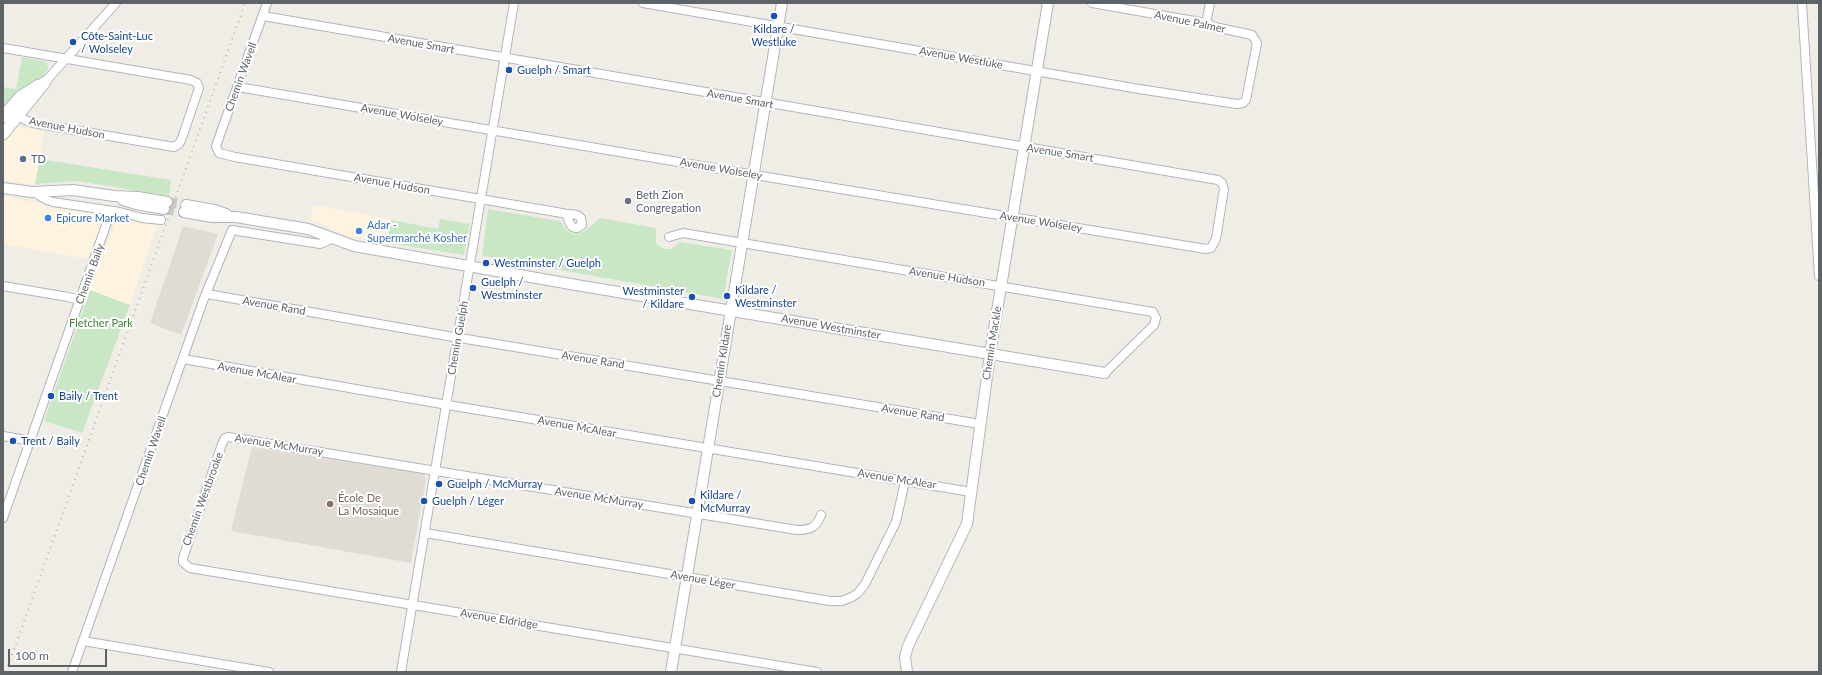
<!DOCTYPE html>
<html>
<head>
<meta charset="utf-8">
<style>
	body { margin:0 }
	#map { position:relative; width:1822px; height:675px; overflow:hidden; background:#f0ede7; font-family:Lato,sans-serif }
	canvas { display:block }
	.frame { position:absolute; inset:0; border:4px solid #5e6367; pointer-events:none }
	.scale { position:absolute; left:8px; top:649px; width:99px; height:18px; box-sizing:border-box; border:2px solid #5e6367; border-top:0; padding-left:5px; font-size:12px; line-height:14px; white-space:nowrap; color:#5e6367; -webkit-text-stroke:3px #fff; paint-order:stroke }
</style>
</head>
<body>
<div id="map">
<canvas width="1822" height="675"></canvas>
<div class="frame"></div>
<div class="scale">100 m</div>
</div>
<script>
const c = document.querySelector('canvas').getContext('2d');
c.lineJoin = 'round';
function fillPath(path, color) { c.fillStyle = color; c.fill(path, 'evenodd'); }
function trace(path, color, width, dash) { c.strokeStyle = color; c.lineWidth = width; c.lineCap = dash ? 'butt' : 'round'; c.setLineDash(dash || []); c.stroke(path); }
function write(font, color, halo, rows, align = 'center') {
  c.font = font + ' Lato,sans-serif'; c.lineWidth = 4; c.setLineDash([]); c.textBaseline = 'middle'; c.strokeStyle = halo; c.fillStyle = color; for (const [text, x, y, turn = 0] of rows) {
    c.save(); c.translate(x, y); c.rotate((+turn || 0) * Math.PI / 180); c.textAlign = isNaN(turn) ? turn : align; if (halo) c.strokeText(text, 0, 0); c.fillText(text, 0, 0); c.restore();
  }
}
const commercial = new Path2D(`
	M 17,127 L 44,131 L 35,184 L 26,184 L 3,180 L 3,143 Z
	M 3,196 L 101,215 L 103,220 L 88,259 L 3,244 Z
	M 313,205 L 391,219 L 387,243 L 348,236 L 325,225 L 311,221 Z
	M 120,217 L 158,224 L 130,305 L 90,290 L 116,220 Z`);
const education = new Path2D(`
	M 183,226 L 218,234 L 181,335 L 150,323 Z
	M 252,447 L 424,474 L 426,480 L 411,563 L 231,531 Z`);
const green = new Path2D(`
	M 22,57 L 47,62 L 48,69 L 41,77 L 14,94 L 3,107 L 3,87 L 16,89 Z
	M 40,159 L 171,180 L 169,196 L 77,181 L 35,184 Z
	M 488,209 L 560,221 L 566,230 L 574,234 L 585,231 L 600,218 L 656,228 L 656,244 L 664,249 L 671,249 L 680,242 L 732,250 L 723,299 L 482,256 Z
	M 440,219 L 470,224 L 464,255 L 387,243 L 391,220 L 438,229 Z
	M 90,290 L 130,305 L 82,433 L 44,421 Z`);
const tertiaryTunnel = new Path2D(`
	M 167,202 L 186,205
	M 164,209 L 184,212`);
const minor = new Path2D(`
	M 267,3 L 216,146 L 219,153 L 235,157 L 562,213 C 570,216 576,212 581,218 L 582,225 L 577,228 C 570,228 569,222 567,215
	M 643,3 L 1139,89 L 1237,104 L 1243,103 L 1246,100 L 1257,43 L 1252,35 L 1215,27 L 1206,23 L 1092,3
	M 1802,3 L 1819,276
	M 1206,23 L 1210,3
	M 3,48 L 191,80 L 197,83 L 199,88 L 182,138 L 179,144 L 174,147 L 33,123 L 25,120 L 14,112
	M 45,82 L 116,3
	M 238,87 L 743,173 L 1206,249 L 1211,248 L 1216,239 L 1224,189 L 1222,183 L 1218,180 L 263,16
	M 34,192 L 47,200 L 53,202 L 120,212 L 142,218 L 161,220
	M 669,237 L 683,233 L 1153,312 L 1156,318 L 1154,325 L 1105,373
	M 3,286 L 68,297 L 80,300
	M 207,294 L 448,336 L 980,424
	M 183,359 L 436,403 L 971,492
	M 3,436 L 31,441
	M 3,518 L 111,211
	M 425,533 L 830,601 L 842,601 L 852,597 L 858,593 L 865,584 L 896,522 L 905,481
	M 83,641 L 269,672
	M 72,672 L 203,301 L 232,230 L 320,244 L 333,238
	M 401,672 L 514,3
	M 817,672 L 190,568 L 183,562 L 183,558 L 222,444 L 225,438 L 228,437 L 797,530 C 810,530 816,528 821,515`);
const tertiary = new Path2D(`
	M 3,188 L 32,192 L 73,190 L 114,196 L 138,197 L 167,202
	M 123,200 L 136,204 L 164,209
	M 186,205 L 214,210 L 226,214
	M 184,212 L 212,217 L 236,217 L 308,229 L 354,246 L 582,286 L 1105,373
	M 671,672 L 782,3
	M 907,672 L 905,657 L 908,646 L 967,524 L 991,347 L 1048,3`);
const secondary = new Path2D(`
	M 3,117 L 20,97 L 39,85
	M 3,134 L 45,82`);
const rail = new Path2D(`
	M 6,672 L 245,3`);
const markers = [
	[774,16,4,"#1a4fb4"],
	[73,42,4,"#1a4fb4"],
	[509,70,4,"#1a4fb4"],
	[23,159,4,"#5c6f8a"],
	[628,201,4,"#6b7280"],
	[48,218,4,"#3f7fe0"],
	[359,231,4,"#3f7fe0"],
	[486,263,4,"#1a4fb4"],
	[473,288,4,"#1a4fb4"],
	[727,296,4,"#1a4fb4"],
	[692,297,4,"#1a4fb4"],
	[51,396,4,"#1a4fb4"],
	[13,441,4,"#1a4fb4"],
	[439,484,4,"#1a4fb4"],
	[424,501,4,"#1a4fb4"],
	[692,501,4,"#1a4fb4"],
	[330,504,4,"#8d6e63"]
];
const streetNames = [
	["Avenue Palmer",1190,22,12],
	["Avenue Smart",421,44,10],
	["Avenue Westluke",961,58,10],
	["Chemin Wavell",241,77,-70],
	["Avenue Smart",740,99,10],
	["Avenue Wolseley",402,115,10],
	["Avenue Hudson",67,128,11],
	["Avenue Smart",1060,153,9],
	["Avenue Wolseley",721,169,10],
	["Avenue Hudson",392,184,10],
	["Avenue Wolseley",1041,222,9],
	["Chemin Baily",90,274,-70],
	["Avenue Hudson",947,277,9],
	["Avenue Rand",274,306,10],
	["Avenue Westminster",831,327,10],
	["Chemin Guelph",458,338,-80],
	["Chemin Mackle",992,343,-81],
	["Avenue Rand",593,360,9],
	["Chemin Kildare",722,361,-81],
	["Avenue McAlear",257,373,10],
	["Avenue Rand",913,413,9],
	["Avenue McAlear",577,427,10],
	["Avenue McMurray",279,445,9],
	["Chemin Wavell",151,451,-71],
	["Avenue McAlear",897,479,9],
	["Avenue McMurray",599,498,9],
	["Chemin Westbrooke",203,499,-70],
	["Avenue Léger",703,580,10],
	["Avenue Eldridge",499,619,9]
];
const transitNames = [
	["Kildare /",774,29,"center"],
	["Westluke",774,42,"center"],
	["Côte-Saint-Luc",81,36],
	["/ Wolseley",81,49],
	["Guelph / Smart",517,70],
	["Westminster / Guelph",494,263],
	["Guelph /",481,282],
	["Westminster",481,295],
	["Kildare /",735,290],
	["Westminster",735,303],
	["Westminster",684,291,"right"],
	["/ Kildare",684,304,"right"],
	["Baily / Trent",59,396],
	["Trent / Baily",21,441],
	["Guelph / McMurray",447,484],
	["Kildare /",700,495],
	["McMurray",700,508],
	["Guelph / Léger",432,501]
];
const serviceNames = [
	["TD",31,159]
];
const worshipNames = [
	["Beth Zion",636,195],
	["Congregation",636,208]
];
const shopNames = [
	["Epicure Market",56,218],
	["Adar -",367,225],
	["Supermarché Kosher",367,238]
];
const parkNames = [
	["Fletcher Park",101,323]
];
const educationNames = [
	["École De",338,498],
	["La Mosaique",338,511]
];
fillPath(commercial, '#fdf3df');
fillPath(education, '#e0dcd5');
fillPath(green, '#c9e7c5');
trace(tertiaryTunnel, '#cccac7', 10, [10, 5]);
trace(minor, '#b2b5b9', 10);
trace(tertiary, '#b2b5b9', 12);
trace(secondary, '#b3b7bb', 13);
trace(minor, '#fff', 8);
trace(tertiary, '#fff', 10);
trace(secondary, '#fff', 11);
trace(rail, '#b5b6b7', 2, [1, 5]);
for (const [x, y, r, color] of markers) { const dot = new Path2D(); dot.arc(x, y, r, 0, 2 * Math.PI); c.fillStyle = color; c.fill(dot); trace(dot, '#fff', 1.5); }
write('11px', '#5e6367', '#fff', streetNames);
write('11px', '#164399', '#fff', transitNames, 'left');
write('11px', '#4e5e75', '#fff', serviceNames, 'left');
write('11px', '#5b616d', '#fff', worshipNames, 'left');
write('11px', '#366cbe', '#fff', shopNames, 'left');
write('11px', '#3e8438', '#fff', parkNames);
write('11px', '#785e54', '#fff', educationNames, 'left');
</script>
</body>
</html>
